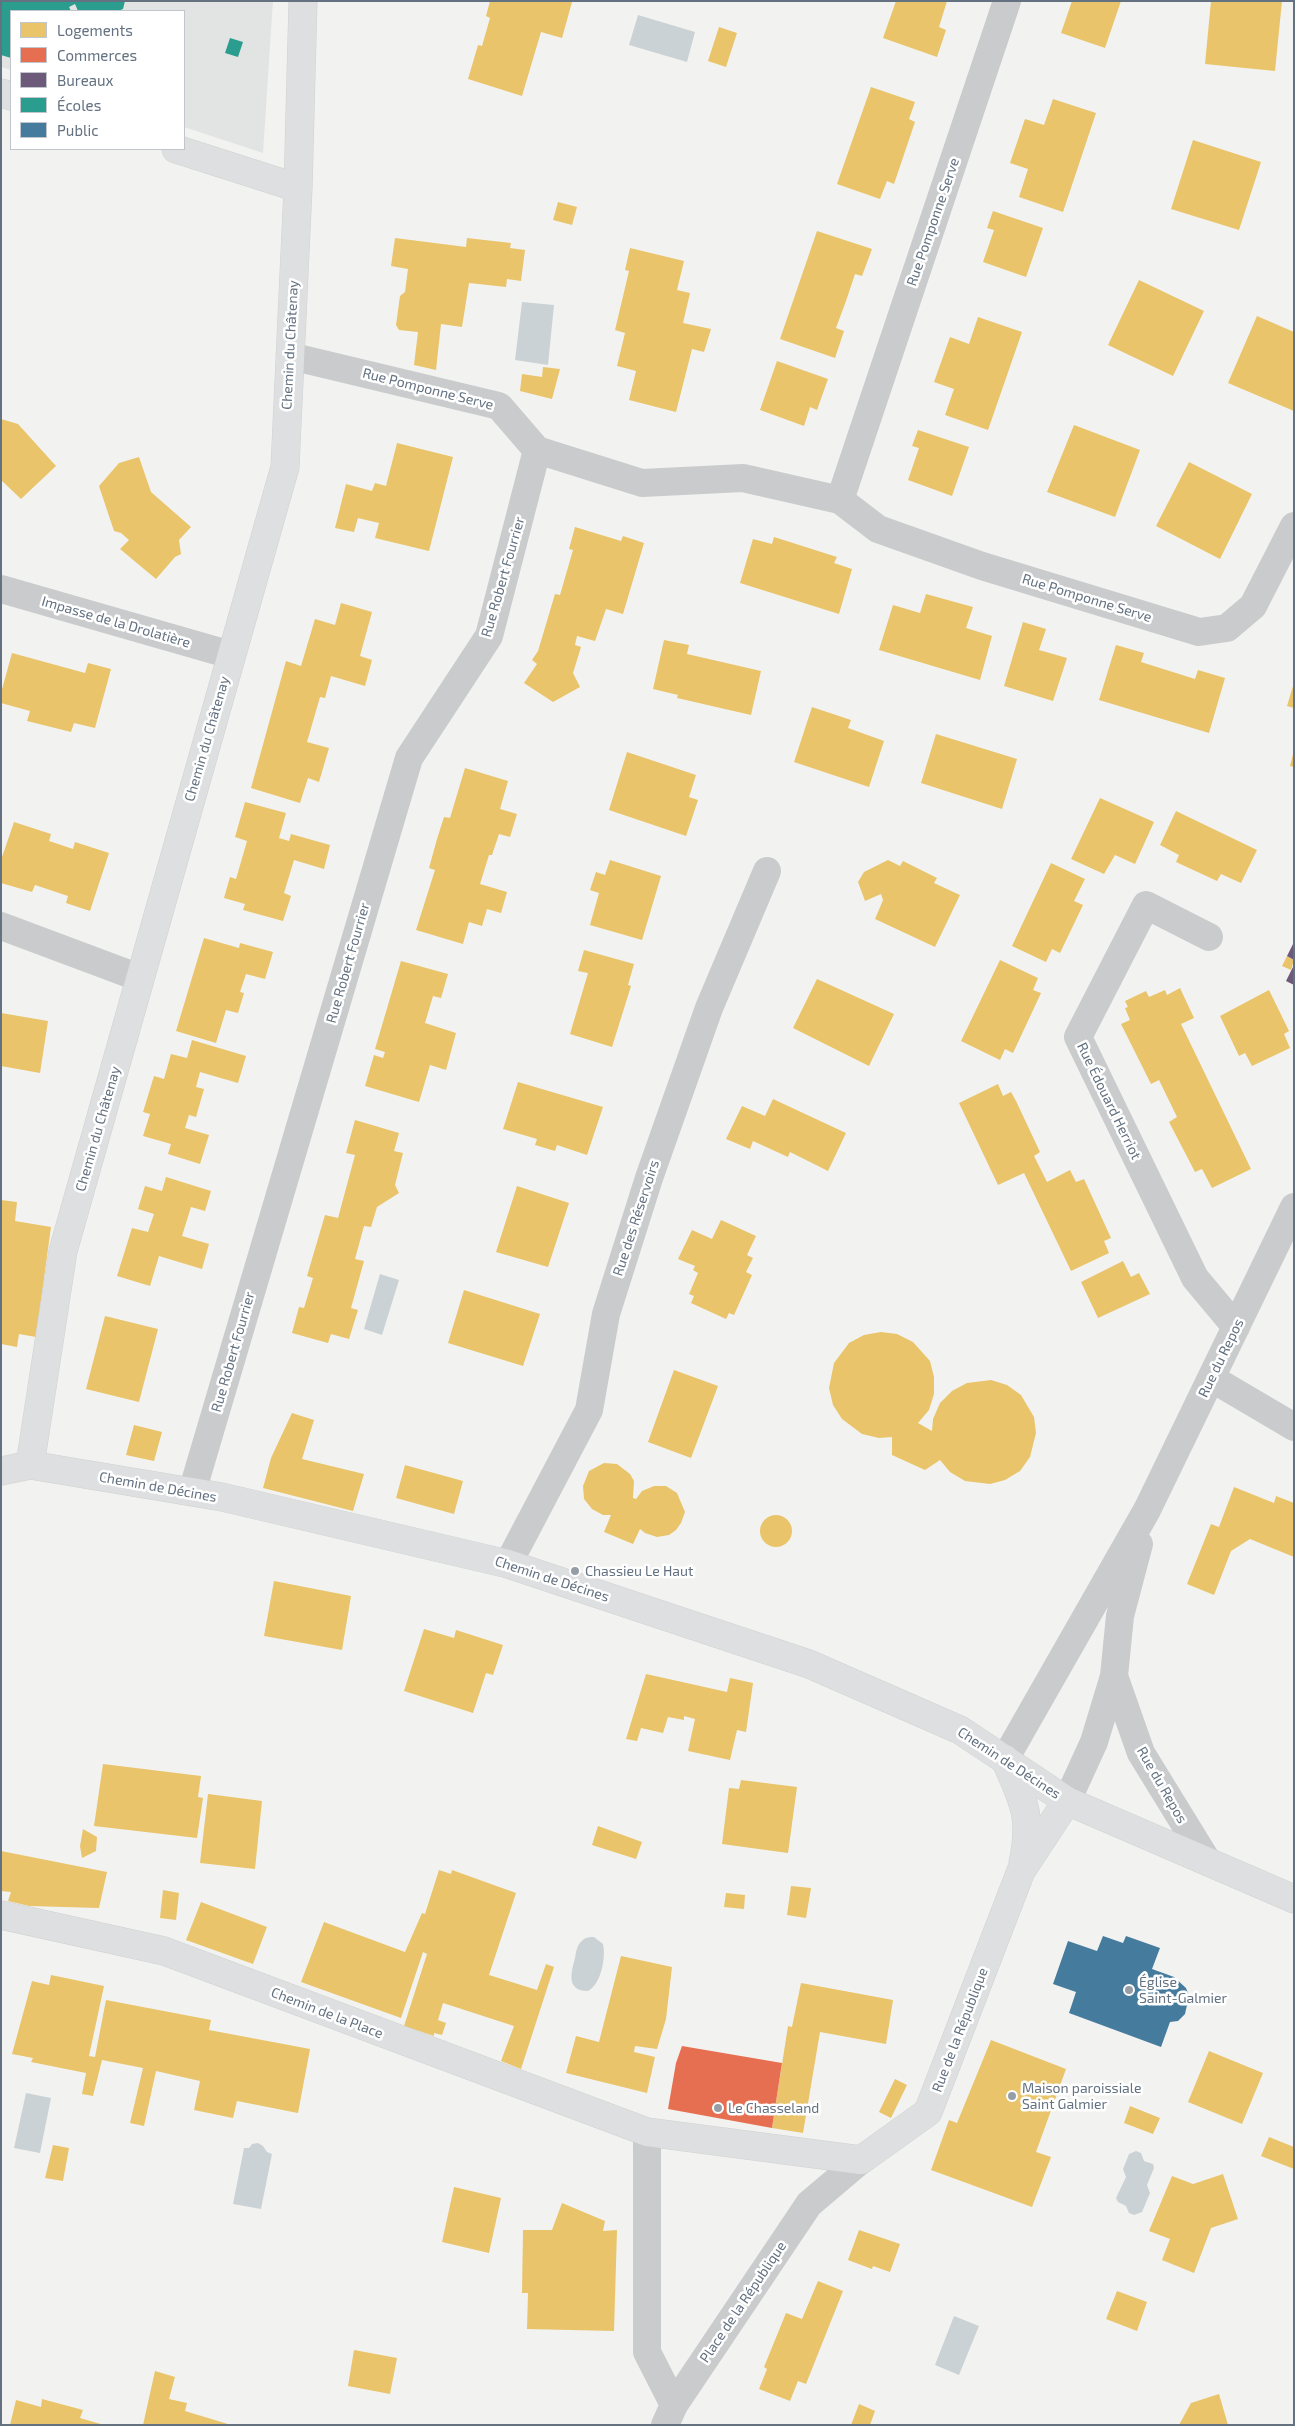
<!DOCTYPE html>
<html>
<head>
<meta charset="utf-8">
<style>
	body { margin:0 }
	#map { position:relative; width:1295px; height:2426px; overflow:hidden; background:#f2f3f0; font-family:"Exo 2",sans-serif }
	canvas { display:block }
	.frame { position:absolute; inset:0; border:2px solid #637180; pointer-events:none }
	.legend { position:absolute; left:10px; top:10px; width:175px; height:140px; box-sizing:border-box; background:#fff; border:1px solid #c1c6cc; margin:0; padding:6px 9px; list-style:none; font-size:15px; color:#637180 }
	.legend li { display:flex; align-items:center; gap:10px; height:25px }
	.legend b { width:25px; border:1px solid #c1c6cc }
</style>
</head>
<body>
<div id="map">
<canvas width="1295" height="2426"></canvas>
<div class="frame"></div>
<ul class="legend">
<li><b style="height:14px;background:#e9c46a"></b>Logements</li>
<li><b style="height:14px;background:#e76f51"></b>Commerces</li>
<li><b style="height:14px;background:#6d597a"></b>Bureaux</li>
<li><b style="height:14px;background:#2a9d8f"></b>Écoles</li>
<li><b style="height:14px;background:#457b9d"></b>Public</li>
</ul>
</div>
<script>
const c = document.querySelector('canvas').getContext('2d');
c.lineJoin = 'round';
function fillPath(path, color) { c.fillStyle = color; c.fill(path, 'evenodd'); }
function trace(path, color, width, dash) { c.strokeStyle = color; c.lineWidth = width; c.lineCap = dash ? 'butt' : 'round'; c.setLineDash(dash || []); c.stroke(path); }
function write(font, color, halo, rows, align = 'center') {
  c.font = font + ' "Exo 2",sans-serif'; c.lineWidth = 5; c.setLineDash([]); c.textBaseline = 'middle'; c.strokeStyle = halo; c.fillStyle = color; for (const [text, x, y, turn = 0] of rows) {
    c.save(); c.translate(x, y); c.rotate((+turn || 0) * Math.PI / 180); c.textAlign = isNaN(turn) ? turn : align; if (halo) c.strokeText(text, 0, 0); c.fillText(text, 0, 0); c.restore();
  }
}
const built = new Path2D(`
	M 1,1 L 273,1 L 263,153 L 184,127 L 184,11 L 11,11 L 11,70 L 1,67 Z`);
const water = new Path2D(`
	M 638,15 L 695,32 L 687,62 L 629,45 Z
	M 522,302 L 554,305 L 548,365 L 515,360 Z
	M 380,1274 L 399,1280 L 382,1335 L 364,1329 Z
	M 594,1937 L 603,1944 C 606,1958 601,1984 588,1991 C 566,1991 571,1973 575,1958 C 576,1952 577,1944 583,1940 C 586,1937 590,1937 594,1937 Z
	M 26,2093 L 51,2098 L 40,2153 L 14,2148 Z
	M 258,2143 L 263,2146 L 267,2152 L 272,2154 L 261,2209 L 233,2204 L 244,2148 L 249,2148 L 252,2144 Z
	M 1136,2151 L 1141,2153 L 1144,2161 L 1153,2164 L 1154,2168 L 1147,2185 L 1150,2193 L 1142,2212 L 1134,2215 L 1129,2213 L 1126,2206 L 1118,2202 L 1116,2198 L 1126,2177 L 1123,2169 L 1129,2154 Z
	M 954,2316 L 979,2326 L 959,2375 L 935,2365 Z`);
const homes = new Path2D(`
	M 490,1 L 572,2 L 562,38 L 541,32 L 522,96 L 468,79 L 478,45 L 482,46 L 490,18 L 486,16 Z
	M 896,1 L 947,1 L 939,27 L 946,30 L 937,57 L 883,38 Z
	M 1072,1 L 1121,1 L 1105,48 L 1061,33 Z
	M 1211,1 L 1282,1 L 1275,71 L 1205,64 Z
	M 719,27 L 737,33 L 726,67 L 708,61 Z
	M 871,87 L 915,102 L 909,119 L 915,122 L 894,184 L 887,181 L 880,199 L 837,184 Z
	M 1053,99 L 1096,113 L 1063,212 L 1019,197 L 1028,169 L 1010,163 L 1025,119 L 1044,125 Z
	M 1193,140 L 1261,162 L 1239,230 L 1171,209 Z
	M 558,202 L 577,207 L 572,225 L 553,220 Z
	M 993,211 L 1043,228 L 1026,277 L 983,262 L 994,230 L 987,228 Z
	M 817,231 L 872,249 L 862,276 L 855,274 L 846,301 L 836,328 L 844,331 L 835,358 L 780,339 Z
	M 395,238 L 466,247 L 467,238 L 511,243 L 510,248 L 525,250 L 521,281 L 507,279 L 506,287 L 469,283 L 462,327 L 441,324 L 436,370 L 414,365 L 418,332 L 399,330 L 396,325 L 400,296 L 405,292 L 408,269 L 391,266 Z
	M 630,248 L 684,261 L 677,290 L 690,293 L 683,323 L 711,329 L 704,352 L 692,349 L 676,412 L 629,400 L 636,371 L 617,366 L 625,333 L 615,330 L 629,271 L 625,270 Z
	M 1139,280 L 1204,311 L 1173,376 L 1108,345 Z
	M 1257,316 L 1294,332 L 1294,411 L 1228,383 Z
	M 978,317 L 1022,332 L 988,430 L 945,415 L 954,389 L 934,382 L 950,337 L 969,344 Z
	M 777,361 L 828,379 L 817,410 L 810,407 L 804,426 L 760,410 Z
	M 543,367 L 560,369 L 552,399 L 520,391 L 522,374 L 542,377 Z
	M 1,419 L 18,424 L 56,466 L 21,499 L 1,480 Z
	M 1074,425 L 1140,450 L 1115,517 L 1047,492 Z
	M 918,430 L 969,447 L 952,496 L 908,480 L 919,448 L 912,446 Z
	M 397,443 L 453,457 L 429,551 L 375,538 L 379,523 L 358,518 L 354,532 L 335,528 L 346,484 L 372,491 L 375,483 L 386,486 Z
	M 139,457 L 151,492 L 191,527 L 179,540 L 181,554 L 175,557 L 156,579 L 120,549 L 129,540 L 121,533 L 114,531 L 99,486 L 119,463 Z
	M 1189,462 L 1252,494 L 1220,559 L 1156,526 Z
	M 575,527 L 621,541 L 623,536 L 644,543 L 623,614 L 606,609 L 595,641 L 577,636 L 575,645 L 581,647 L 573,673 L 580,687 L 553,702 L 524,683 L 537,664 L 532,660 L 538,651 L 555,594 L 560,595 L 573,550 L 569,549 Z
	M 774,537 L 837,557 L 834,563 L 852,569 L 839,614 L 740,583 L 753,539 L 772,544 Z
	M 926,594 L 973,607 L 966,628 L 992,636 L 980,680 L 879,650 L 893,605 L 920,613 Z
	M 341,603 L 372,612 L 360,656 L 372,660 L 365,686 L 331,676 L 325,698 L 320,697 L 307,742 L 329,748 L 319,782 L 308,778 L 300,803 L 251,788 L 286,661 L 301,666 L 315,619 L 335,625 Z
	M 1023,622 L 1046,629 L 1039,650 L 1067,658 L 1053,701 L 1004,686 Z
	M 664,640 L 689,645 L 687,654 L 761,671 L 751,715 L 677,698 L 678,695 L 653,689 Z
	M 1116,645 L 1144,653 L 1141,662 L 1195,679 L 1198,670 L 1225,678 L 1209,733 L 1099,700 Z
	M 12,653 L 85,673 L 88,663 L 111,669 L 95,728 L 74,723 L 71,732 L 27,721 L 30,711 L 1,703 L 1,693 Z
	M 1293,686 L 1294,686 L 1294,708 L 1287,706 Z
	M 812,707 L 851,720 L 848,728 L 884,741 L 869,787 L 794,762 Z
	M 936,734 L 1017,759 L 1002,809 L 921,783 Z
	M 627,752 L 696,775 L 689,797 L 698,800 L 686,836 L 609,810 Z
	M 1293,754 L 1294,754 L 1294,767 L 1290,766 Z
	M 465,768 L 508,781 L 500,809 L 517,814 L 510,837 L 499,834 L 492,855 L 489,855 L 480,884 L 507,892 L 501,913 L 487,909 L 482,926 L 469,922 L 463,944 L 416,930 L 435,870 L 429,868 L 437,839 L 444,817 L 450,818 Z
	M 1100,798 L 1154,822 L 1135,864 L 1115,855 L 1104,874 L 1071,859 Z
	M 245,802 L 286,813 L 279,838 L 289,841 L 291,834 L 330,845 L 324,869 L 294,860 L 284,893 L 291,896 L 283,921 L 243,910 L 245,904 L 224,898 L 230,877 L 236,879 L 247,841 L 235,837 Z
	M 1176,811 L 1257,850 L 1241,883 L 1221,874 L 1217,881 L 1176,862 L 1179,855 L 1160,845 Z
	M 14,822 L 51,834 L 49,841 L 73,849 L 75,842 L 109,853 L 90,911 L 66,903 L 68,896 L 35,885 L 32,892 L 1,883 L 1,860 Z
	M 610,860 L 661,876 L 642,940 L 590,925 L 599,893 L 590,890 L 596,872 L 605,875 Z
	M 888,860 L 900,866 L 903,861 L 937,878 L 934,883 L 960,895 L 935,947 L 875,919 L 883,900 L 881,894 L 865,901 L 858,882 L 864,872 Z
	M 1051,863 L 1085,879 L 1074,901 L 1083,905 L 1060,953 L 1052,949 L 1046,962 L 1012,946 Z
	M 204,938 L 239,948 L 240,943 L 273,952 L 265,979 L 246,974 L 240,992 L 244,993 L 238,1013 L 226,1010 L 216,1043 L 176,1031 Z
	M 584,950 L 634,964 L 628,985 L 631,986 L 612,1047 L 570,1034 L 588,973 L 578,971 Z
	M 1287,956 L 1294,960 L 1291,970 L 1282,966 Z
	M 1000,960 L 1038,978 L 1033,990 L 1041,993 L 1013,1053 L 1005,1049 L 1000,1060 L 961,1041 Z
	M 401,961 L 448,974 L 441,998 L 433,996 L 425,1023 L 456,1033 L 446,1070 L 430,1065 L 419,1102 L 365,1086 L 374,1055 L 383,1058 L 385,1052 L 375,1049 Z
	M 817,979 L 894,1014 L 869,1066 L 793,1028 Z
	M 1180,988 L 1194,1018 L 1181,1024 L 1251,1169 L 1212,1188 L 1202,1169 L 1195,1172 L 1169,1122 L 1177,1117 L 1159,1080 L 1151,1084 L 1121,1024 L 1130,1020 L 1125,1008 L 1128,1007 L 1125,1001 L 1146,991 L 1149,997 L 1165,990 L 1167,995 Z
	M 1269,990 L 1289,1031 L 1284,1034 L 1290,1048 L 1252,1066 L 1245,1053 L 1239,1056 L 1220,1016 Z
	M 1,1013 L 48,1021 L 40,1073 L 1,1066 Z
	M 192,1040 L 246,1056 L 238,1083 L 200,1072 L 196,1087 L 204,1089 L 196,1117 L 189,1115 L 185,1128 L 209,1135 L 200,1164 L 168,1154 L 171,1144 L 143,1136 L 150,1114 L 143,1112 L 154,1076 L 164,1079 L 171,1054 L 187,1058 Z
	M 518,1082 L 603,1107 L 587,1155 L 557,1145 L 555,1151 L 535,1145 L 537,1139 L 503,1129 Z
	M 998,1084 L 1003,1096 L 1011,1092 L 1016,1101 L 1040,1152 L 1034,1156 L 1047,1182 L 1070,1170 L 1076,1182 L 1084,1179 L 1111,1238 L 1104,1241 L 1109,1253 L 1071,1271 L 1024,1173 L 998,1185 L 959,1103 Z
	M 773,1099 L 846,1133 L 828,1171 L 790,1152 L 788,1157 L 753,1141 L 750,1149 L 726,1139 L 742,1106 L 765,1116 Z
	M 355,1120 L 399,1133 L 394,1151 L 403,1153 L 395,1185 L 399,1193 L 377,1207 L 371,1227 L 364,1226 L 355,1259 L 364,1261 L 351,1308 L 358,1310 L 349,1339 L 331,1334 L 328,1343 L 292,1333 L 299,1307 L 304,1308 L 313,1278 L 307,1276 L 325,1215 L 338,1218 L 355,1155 L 346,1153 Z
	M 166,1177 L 211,1191 L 205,1211 L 191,1207 L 182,1236 L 209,1244 L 202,1269 L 159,1256 L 150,1286 L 117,1276 L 132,1228 L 148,1232 L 154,1214 L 138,1209 L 145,1186 L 162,1191 Z
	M 517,1186 L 569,1203 L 548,1267 L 496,1252 Z
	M 1,1200 L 17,1202 L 15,1221 L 51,1227 L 36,1337 L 19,1334 L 17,1347 L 1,1344 Z
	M 721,1220 L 756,1236 L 747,1255 L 753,1258 L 746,1272 L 752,1275 L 734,1315 L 729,1313 L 726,1319 L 691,1303 L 694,1296 L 689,1294 L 698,1273 L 693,1270 L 695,1266 L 678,1259 L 692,1230 L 712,1239 Z
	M 1123,1261 L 1131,1277 L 1139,1273 L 1150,1294 L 1098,1318 L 1081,1282 Z
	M 464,1290 L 540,1314 L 523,1366 L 448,1343 Z
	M 105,1316 L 158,1329 L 139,1402 L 86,1389 Z
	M 881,1332 L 897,1334 L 913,1342 L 930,1361 L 934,1377 L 934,1394 L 929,1410 L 918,1423 L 932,1431 L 933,1419 L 940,1403 L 952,1391 L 967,1383 L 991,1380 L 1007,1385 L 1021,1395 L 1034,1417 L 1036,1433 L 1030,1457 L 1020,1471 L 1005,1480 L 990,1484 L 965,1481 L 950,1472 L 940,1460 L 925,1470 L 892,1455 L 892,1437 L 879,1438 L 862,1434 L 842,1419 L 833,1405 L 829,1388 L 834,1363 L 849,1343 L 864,1335 Z
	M 674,1370 L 718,1386 L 691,1458 L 648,1442 Z
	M 292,1413 L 314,1420 L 302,1459 L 364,1474 L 353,1511 L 263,1488 L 271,1458 Z
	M 134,1425 L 162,1432 L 154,1461 L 126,1455 Z
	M 604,1463 L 617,1464 L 630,1474 L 634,1481 L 633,1498 L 636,1499 L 642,1491 L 654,1486 L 666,1486 L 677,1493 L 685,1512 L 681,1523 L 676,1530 L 669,1535 L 657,1537 L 645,1533 L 640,1529 L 633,1544 L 604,1532 L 611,1515 L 603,1515 L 592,1509 L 584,1499 L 583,1486 L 589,1471 Z
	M 405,1465 L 463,1481 L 454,1514 L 396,1498 Z
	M 1234,1487 L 1274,1503 L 1276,1496 L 1294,1503 L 1294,1557 L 1250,1539 L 1231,1551 L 1214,1595 L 1187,1584 L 1211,1524 L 1219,1527 Z
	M760 1531a16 16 0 1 1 32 0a16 16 0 1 1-32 0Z
	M 274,1581 L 351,1596 L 342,1650 L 264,1636 Z
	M 424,1629 L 454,1638 L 456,1630 L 503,1645 L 493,1675 L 486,1673 L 473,1713 L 404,1691 Z
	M 646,1674 L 727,1692 L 730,1678 L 753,1683 L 746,1732 L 737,1730 L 730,1760 L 688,1751 L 695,1719 L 684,1716 L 684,1720 L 668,1717 L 663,1733 L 641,1728 L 637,1741 L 626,1739 Z
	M 103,1764 L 201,1776 L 198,1797 L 203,1798 L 197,1838 L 94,1826 Z
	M 741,1780 L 797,1787 L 788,1853 L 722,1844 L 729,1788 L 739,1789 Z
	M 208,1794 L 262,1801 L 255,1869 L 200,1863 Z
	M 598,1826 L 642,1842 L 636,1859 L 592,1845 Z
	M 83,1829 L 97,1837 L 96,1851 L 82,1858 L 80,1846 Z
	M 1,1851 L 107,1872 L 99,1908 L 29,1906 L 8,1901 L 11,1892 L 1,1891 Z
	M 439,1870 L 451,1874 L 452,1870 L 516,1893 L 489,1975 L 537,1990 L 546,1964 L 554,1967 L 521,2069 L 501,2061 L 514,2026 L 443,2003 L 438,2020 L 446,2023 L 442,2035 L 434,2033 L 434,2036 L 404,2026 L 427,1954 L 423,1952 L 401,2018 L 301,1982 L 324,1922 L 405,1952 L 422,1913 L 425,1914 Z
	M 791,1886 L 811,1888 L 806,1918 L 787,1915 Z
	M 163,1890 L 179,1893 L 176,1920 L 160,1918 Z
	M 726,1893 L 745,1895 L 744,1909 L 724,1907 Z
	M 201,1902 L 267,1927 L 253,1964 L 186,1940 Z
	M 621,1956 L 672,1967 L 666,2019 L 657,2049 L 635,2046 L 634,2052 L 655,2057 L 647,2093 L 566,2073 L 576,2036 L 599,2042 Z
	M 51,1975 L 104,1986 L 89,2056 L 95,2057 L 106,2000 L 211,2020 L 209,2030 L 310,2049 L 298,2113 L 237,2101 L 233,2118 L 194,2110 L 200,2081 L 156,2071 L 144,2126 L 130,2123 L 143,2068 L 102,2060 L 93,2096 L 82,2094 L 86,2073 L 31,2062 L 33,2058 L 12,2054 L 32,1981 L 49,1985 Z
	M 801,1983 L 893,2000 L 886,2044 L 820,2032 L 803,2133 L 772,2128 L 788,2026 L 792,2027 Z
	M 991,2040 L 1066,2069 L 1036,2152 L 1051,2157 L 1032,2207 L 931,2170 L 949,2120 L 957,2123 Z
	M 1209,2051 L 1263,2073 L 1242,2124 L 1188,2102 Z
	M 895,2079 L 907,2085 L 891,2118 L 879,2112 Z
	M 1130,2106 L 1160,2118 L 1153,2134 L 1124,2123 Z
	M 1269,2137 L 1294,2147 L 1294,2169 L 1261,2156 Z
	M 53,2145 L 69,2148 L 63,2181 L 45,2178 Z
	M 1223,2174 L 1238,2219 L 1211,2228 L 1194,2273 L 1162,2260 L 1170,2239 L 1149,2231 L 1172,2176 L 1193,2184 Z
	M 454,2187 L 501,2198 L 489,2253 L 442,2242 Z
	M 562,2203 L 605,2221 L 603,2231 L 617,2230 L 614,2331 L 527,2329 L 528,2293 L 522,2293 L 523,2230 L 552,2230 Z
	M 859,2230 L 900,2244 L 890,2272 L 873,2266 L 872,2269 L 848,2260 Z
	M 818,2281 L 843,2291 L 806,2384 L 798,2381 L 790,2401 L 759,2389 L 767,2369 L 764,2367 L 786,2313 L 802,2319 Z
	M 1117,2291 L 1147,2302 L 1137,2331 L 1106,2319 Z
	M 354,2350 L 397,2358 L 390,2394 L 348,2386 Z
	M 155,2371 L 175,2377 L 169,2399 L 187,2403 L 185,2411 L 231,2425 L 143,2425 Z
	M 1219,2394 L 1228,2425 L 1179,2425 L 1191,2403 Z
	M 42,2399 L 83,2410 L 80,2418 L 104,2425 L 10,2425 L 16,2400 L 41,2407 Z
	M 859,2404 L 875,2411 L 870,2425 L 851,2425 Z`);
const shops = new Path2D(`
	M 682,2046 L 782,2063 L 772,2128 L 668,2109 L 676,2063 Z`);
const offices = new Path2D(`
	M 1294,942 L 1294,960 L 1287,956 Z
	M 1294,965 L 1294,985 L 1286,981 Z`);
const schools = new Path2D(`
	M 1,1 L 125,1 L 123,9 L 118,11 L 78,11 L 75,4 L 69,7 L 71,11 L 11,11 L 11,58 L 1,55 Z
	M 230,38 L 243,42 L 238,57 L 225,53 Z`);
const public = new Path2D(`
	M 1103,1936 L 1123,1943 L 1126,1936 L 1160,1948 L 1152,1969 L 1174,1977 L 1186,1988 L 1189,1996 L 1185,2014 L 1178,2021 L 1170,2022 L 1161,2047 L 1069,2013 L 1076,1992 L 1053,1984 L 1068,1941 L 1097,1951 Z`);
const street = new Path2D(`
	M 290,356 L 499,406 L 537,450 L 642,483 L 743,478 L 840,500 L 878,529 L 982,566 L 1199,632 L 1227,628 L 1253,606 L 1294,526
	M 840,500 L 1007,1
	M 1,589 L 231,655
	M 1,926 L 140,978
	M 1209,937 L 1146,905 L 1078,1037 L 1195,1278 L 1236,1327
	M 1211,1378 L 1294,1427
	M 192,1492 L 409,758 L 489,636 L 537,450
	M 508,1564 L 589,1410 L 606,1314 L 649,1178 L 709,1008 L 767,871
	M 1114,1676 L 1141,1753 L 1208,1862
	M 1005,1759 L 1147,1510 L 1294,1207
	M 1067,1801 L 1094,1742 L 1114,1676 L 1120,1616 L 1139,1544
	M 647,2132 L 647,2352 L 674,2405
	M 665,2425 L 674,2405 L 809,2204 L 861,2160`);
const secondary = new Path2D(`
	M 1,93 L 11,96
	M 176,149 L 298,188
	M 30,1465 L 63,1251 L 285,467 L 298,188 L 303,1
	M 1,1471 L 30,1465 L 222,1497 L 508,1564 L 809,1664 L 960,1730 L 1067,1801 L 1294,1899
	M 1005,1759 C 1023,1801 1033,1815 1023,1863
	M 1,1915 L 164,1951 L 647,2132 L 861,2160 L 928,2112 L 1021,1871 L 1067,1801`);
const markers = [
	[575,1571,5,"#959ea7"],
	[1129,1990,5,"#959ea7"],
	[1012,2096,5,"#959ea7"],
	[718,2108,5,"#959ea7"]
];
const streetNames = [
	["Rue Pomponne Serve",933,222,-71],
	["Chemin du Châtenay",290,345,-87],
	["Rue Pomponne Serve",428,389,14],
	["Rue Robert Fourrier",503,577,-74],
	["Rue Pomponne Serve",1087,598,17],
	["Impasse de la Drolatière",116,622,16],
	["Chemin du Châtenay",207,739,-74],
	["Rue Robert Fourrier",348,963,-74],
	["Rue Édouard Herriot",1109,1101,64],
	["Chemin du Châtenay",98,1129,-74],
	["Rue des Réservoirs",636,1218,-72],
	["Rue Robert Fourrier",233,1352,-74],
	["Rue du Repos",1221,1358,-64],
	["Chemin de Décines",158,1487,10],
	["Chemin de Décines",552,1579,18],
	["Chemin de Décines",1009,1763,33],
	["Rue du Repos",1162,1785,60],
	["Chemin de la Place",327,2013,21],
	["Rue de la République",960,2030,-69],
	["Place de la République",743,2302,-56]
];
const poiNames = [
	["Chassieu Le Haut",585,1571],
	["Église",1139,1982],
	["Saint-Galmier",1139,1998],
	["Maison paroissiale",1022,2088],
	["Saint Galmier",1022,2104],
	["Le Chasseland",728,2108]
];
fillPath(built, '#e2e4e3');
fillPath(water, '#cbd2d5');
fillPath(homes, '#e9c46a');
fillPath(shops, '#e76f51');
fillPath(offices, '#6d597a');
fillPath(schools, '#2a9d8f');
fillPath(public, '#457b9d');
trace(secondary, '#d0d1d1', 29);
trace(street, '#cacbcc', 28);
trace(secondary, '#dedfe0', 28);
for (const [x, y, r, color] of markers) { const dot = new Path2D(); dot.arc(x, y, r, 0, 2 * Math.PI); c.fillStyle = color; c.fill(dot); trace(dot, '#fff', 2); }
write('14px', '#637180', '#fff', streetNames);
write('14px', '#637180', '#fff', poiNames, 'left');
</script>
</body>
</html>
